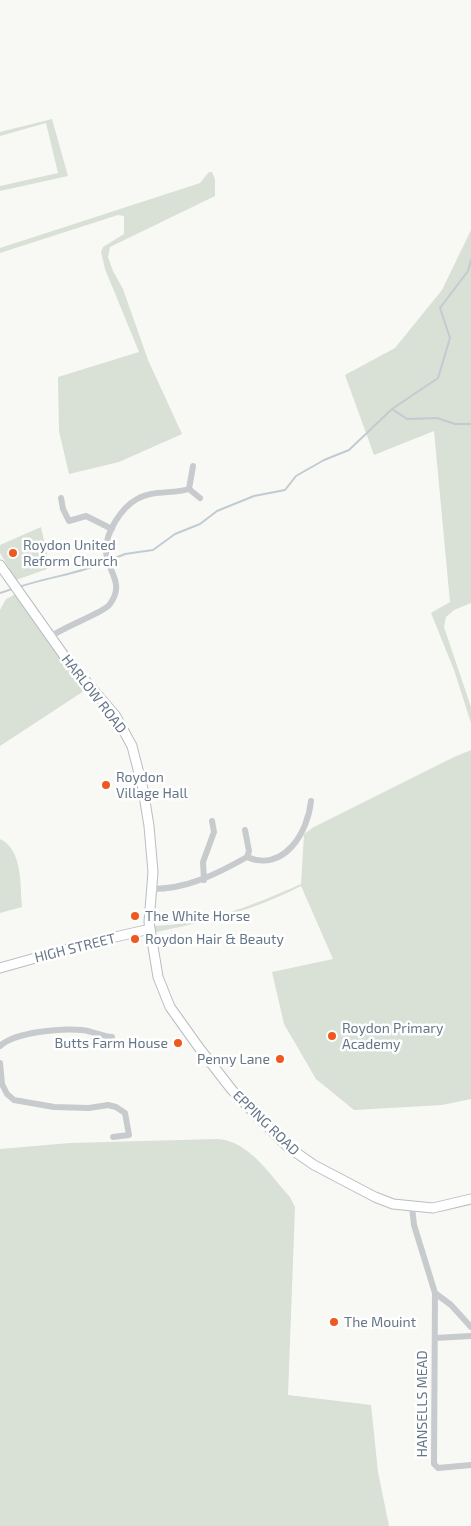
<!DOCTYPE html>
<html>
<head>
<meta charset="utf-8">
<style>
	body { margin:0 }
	canvas { display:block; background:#f8f8f5 }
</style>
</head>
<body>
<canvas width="471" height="1526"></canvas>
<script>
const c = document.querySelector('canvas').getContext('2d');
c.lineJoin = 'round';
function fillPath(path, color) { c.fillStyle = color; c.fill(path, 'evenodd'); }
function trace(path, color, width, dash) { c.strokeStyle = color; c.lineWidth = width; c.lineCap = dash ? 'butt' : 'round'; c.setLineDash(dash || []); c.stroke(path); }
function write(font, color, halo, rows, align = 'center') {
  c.font = font + ' "Exo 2",sans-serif'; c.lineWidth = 5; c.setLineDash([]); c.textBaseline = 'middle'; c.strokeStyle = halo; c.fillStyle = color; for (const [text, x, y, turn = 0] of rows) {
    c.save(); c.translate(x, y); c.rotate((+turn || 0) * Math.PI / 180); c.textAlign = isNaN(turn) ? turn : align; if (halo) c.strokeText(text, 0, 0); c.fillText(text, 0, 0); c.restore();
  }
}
const green = new Path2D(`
	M 52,119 L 68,176 L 0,191 L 0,186 L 58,173 L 46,123 L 0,136 L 0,132 Z
	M 209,172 L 212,172 L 215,179 L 215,196 L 110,247 L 108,257 L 113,271 L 123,289 L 148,360 L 182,434 L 119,462 L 69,474 L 59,431 L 58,377 L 139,352 L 105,269 L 101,252 L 103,247 L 124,234 L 124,216 L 118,215 L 0,253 L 0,248 L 191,186 L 200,183 Z
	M 471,230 L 471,603 L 454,610 L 446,617 L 444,627 L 471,707 L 471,723 L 454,670 L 431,613 L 450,602 L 434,431 L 374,455 L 345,375 L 395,348 L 442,290 Z
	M 41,527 L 50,568 L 16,580 L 0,553 L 0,545 Z
	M 18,593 L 87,689 L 0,746 L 0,610 L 6,599 Z
	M 471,750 L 471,1099 L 442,1105 L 354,1110 L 316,1079 L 284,1024 L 272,972 L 333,959 L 301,886 C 250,912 208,921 152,933 L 152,926 C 205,925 254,905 301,884 L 304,834 L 314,827 L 452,758 Z
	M 0,839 C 23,850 20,885 22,907 L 0,913 Z
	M 218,1139 C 249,1141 270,1175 290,1197 L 295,1207 L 288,1395 L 371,1405 L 378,1472 L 389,1526 L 0,1526 L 0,1149 L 70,1143 Z`);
const stream = new Path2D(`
	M 392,409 L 407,419 L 437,418 L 455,424 L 471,424
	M 110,560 L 125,554 L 153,550 L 175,534 L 200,524 L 217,511 L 254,496 L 285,490 L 296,476 L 324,460 L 349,450 L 392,409 L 438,378 L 450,338 L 440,308 L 468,271 L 471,260
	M 19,587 C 48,577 78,574 106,562
	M 0,593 L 12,589`);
const street = new Path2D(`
	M 189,489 L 193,466
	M 189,489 L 200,498
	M 61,498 L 63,509 L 69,521 L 86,516 L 112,529
	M 50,637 C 63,627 105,612 110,604 C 126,582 106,571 106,550 C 106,532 121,508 137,499 C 152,490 173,494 189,489
	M 245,830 L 249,851 L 247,857
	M 204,880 L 203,862 L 214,832 L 212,821
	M 152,889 C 187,889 217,874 247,857 C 284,873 308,832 311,801
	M 0,1046 C 15,1032 61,1028 82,1030 C 92,1031 101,1036 112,1037
	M 0,1063 L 2,1084 L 7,1094 L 14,1100 L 54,1107 L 89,1108 L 108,1105 L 116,1107 L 125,1113 L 129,1135 L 113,1137
	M 412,1207 L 414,1225 L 435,1293 L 434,1464 L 438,1468 L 471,1465
	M 435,1293 L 451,1305 L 471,1327
	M 435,1338 L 471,1336`);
const secondary = new Path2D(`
	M 0,565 L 65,657 L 115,715 L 132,746 L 143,789 L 149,826 L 153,872 L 149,922 L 158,977 L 170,1007 L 200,1049 L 232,1090 L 257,1116 L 288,1147 L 314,1165 L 375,1197 L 393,1204 L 433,1208 L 471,1199
	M 0,968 L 89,943 L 150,929`);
const markers = [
	[13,553,5,"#ef581e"],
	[106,785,5,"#ef581e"],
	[135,916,5,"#ef581e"],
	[135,939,5,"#ef581e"],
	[332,1036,5,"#ef581e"],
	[178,1043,5,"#ef581e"],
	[280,1059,5,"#ef581e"],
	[334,1322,5,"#ef581e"]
];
const poiNames = [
	["Roydon United",23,545],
	["Reform Church",23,561],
	["Roydon",116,777],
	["Village Hall",116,793],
	["The White Horse",145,916],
	["Roydon Hair & Beauty",145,939],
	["Roydon Primary",342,1028],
	["Academy",342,1044],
	["Butts Farm House",168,1043,"right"],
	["Penny Lane",270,1059,"right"],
	["The Mouint",344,1322]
];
const streetNames = [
	["HARLOW ROAD",94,694,52],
	["HIGH STREET",75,948,-14],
	["EPPING ROAD",266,1123,44],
	["HANSELLS MEAD",422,1404,-90]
];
fillPath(green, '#d9e0d5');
trace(stream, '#c1ccd2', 2);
trace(secondary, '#b9bec3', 11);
trace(street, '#c7cbce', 6);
trace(secondary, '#fff', 9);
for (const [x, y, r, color] of markers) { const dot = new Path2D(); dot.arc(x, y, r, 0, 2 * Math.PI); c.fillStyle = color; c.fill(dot); trace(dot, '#fff', 2); }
write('14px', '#657688', '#fff', poiNames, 'left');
write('14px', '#657688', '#fff', streetNames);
</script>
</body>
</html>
